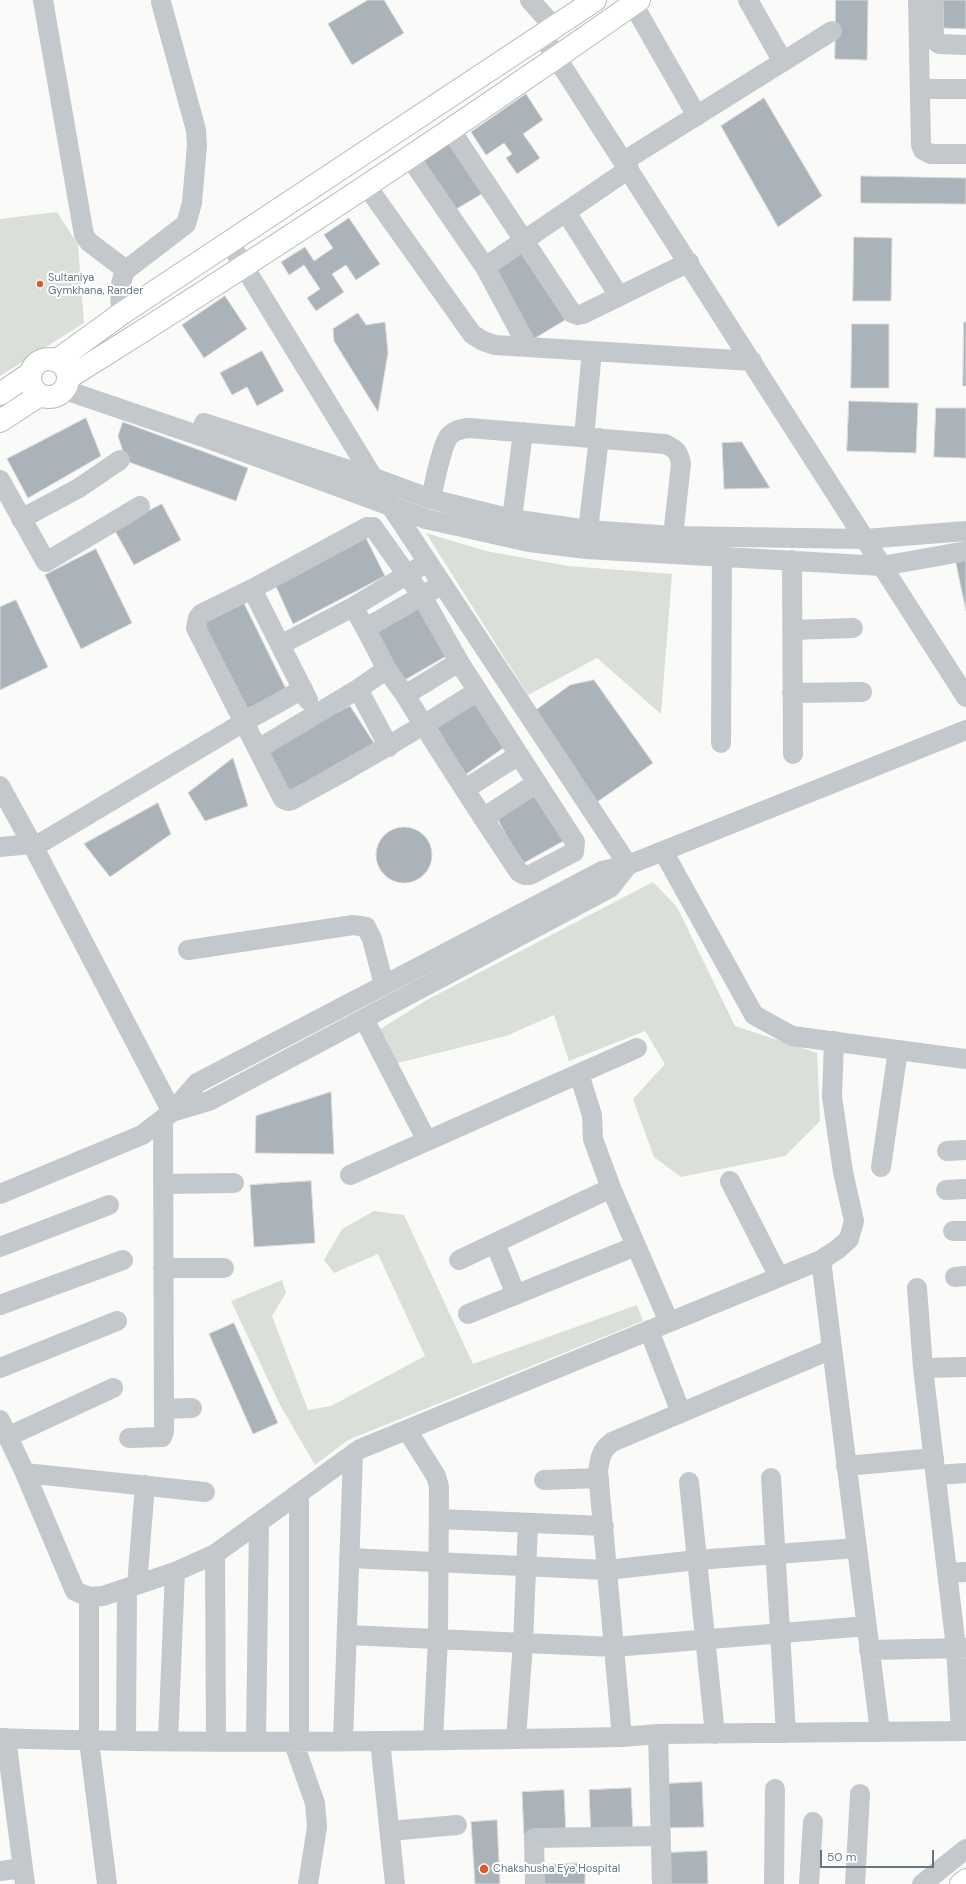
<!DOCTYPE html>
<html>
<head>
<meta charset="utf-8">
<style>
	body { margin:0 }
	#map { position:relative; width:966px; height:1884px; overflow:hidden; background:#fafaf8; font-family:"DM Sans",sans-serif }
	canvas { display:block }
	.scale { position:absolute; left:820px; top:1850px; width:114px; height:18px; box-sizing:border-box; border:2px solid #657683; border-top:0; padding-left:5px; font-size:12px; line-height:14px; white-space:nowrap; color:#657683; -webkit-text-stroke:3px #fff; paint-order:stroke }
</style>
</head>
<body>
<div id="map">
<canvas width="966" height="1884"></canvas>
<div class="scale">50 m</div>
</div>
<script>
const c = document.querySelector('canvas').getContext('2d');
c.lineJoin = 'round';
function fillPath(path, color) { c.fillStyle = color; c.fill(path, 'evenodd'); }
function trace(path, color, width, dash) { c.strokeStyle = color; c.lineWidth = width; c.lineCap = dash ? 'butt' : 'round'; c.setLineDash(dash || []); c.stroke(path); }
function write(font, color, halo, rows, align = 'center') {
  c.font = font + ' "DM Sans",sans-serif'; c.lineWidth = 4; c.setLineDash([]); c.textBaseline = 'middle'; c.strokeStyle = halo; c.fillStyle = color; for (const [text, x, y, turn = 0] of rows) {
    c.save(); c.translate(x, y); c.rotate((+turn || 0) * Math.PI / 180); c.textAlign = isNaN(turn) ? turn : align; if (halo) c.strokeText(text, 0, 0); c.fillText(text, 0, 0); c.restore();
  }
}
const green = new Path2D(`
	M 57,212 L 78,245 L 84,323 L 0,376 L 0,219 Z
	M 426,533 L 486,551 L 568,566 L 672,574 L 661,714 L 597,658 L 528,695 Z
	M 653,882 L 677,907 L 735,1026 L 817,1053 L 820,1121 L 785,1156 L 681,1177 L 654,1157 L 633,1099 L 665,1064 L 645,1031 L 569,1061 L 554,1015 L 506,1036 L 394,1064 L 379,1030 L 425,1001 Z
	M 374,1211 L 404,1215 L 473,1364 L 637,1305 L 643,1321 L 348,1440 L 315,1465 L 279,1403 L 231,1301 L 282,1280 L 286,1293 L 272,1316 L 308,1410 L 331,1406 L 425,1356 L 378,1254 L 334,1273 L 324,1260 L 342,1229 Z`);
const building = new Path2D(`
	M 368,0 L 384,0 L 404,33 L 352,65 L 328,24 Z
	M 836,0 L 868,0 L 867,60 L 835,59 Z
	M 943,0 L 966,0 L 966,29 L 944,28 Z
	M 526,94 L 543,120 L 523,134 L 540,158 L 517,174 L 506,158 L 512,154 L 504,143 L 486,155 L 471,132 Z
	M 764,98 L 822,196 L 778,227 L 721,126 Z
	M 452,139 L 485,192 L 453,211 L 421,159 Z
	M 861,176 L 966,178 L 966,204 L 861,203 Z
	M 349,218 L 380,264 L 356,280 L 346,265 L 332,274 L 344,292 L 316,311 L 307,298 L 320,289 L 304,265 L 289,275 L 281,262 L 305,247 L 314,261 L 333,248 L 324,235 Z
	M 854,237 L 892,238 L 891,301 L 853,301 Z
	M 523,249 L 565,320 L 532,340 L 490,269 Z
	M 225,296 L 247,329 L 204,358 L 182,325 Z
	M 358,313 L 366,325 L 385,322 L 388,353 L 378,412 L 334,341 L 333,329 Z
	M 964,322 L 966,322 L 966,386 L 963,386 Z
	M 852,324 L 889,324 L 889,388 L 851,388 Z
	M 262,351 L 284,391 L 257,406 L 247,387 L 232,395 L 220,373 Z
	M 849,401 L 918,403 L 916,453 L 847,451 Z
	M 936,408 L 966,408 L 966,458 L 934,457 Z
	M 86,418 L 101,456 L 28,498 L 7,459 Z
	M 123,422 L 248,468 L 236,501 L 126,461 L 118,436 Z
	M 742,442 L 770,488 L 724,489 L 722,443 Z
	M 162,504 L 181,540 L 134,565 L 114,529 Z
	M 365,536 L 385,576 L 293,624 L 274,582 Z
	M 966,546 L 966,611 L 953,549 Z
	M 96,549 L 132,623 L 81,649 L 45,575 Z
	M 242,599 L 286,689 L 247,709 L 200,620 Z
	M 16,600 L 48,667 L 0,690 L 0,607 Z
	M 416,604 L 448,655 L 403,681 L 376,633 Z
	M 594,680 L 653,763 L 597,802 L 533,712 L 570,685 Z
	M 479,700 L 506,746 L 465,775 L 436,726 Z
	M 350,706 L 374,743 L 288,792 L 268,749 Z
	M 233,758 L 248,806 L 205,821 L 188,793 Z
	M 536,793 L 565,840 L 522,864 L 498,820 Z
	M 158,803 L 171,834 L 110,877 L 84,844 Z
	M376 855a28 28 0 1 1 56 0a28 28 0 1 1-56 0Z
	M 331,1092 L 334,1154 L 255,1153 L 256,1116 Z
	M 311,1181 L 315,1243 L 254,1247 L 250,1185 Z
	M 234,1323 L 278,1423 L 253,1434 L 209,1334 Z
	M 702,1782 L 704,1827 L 662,1828 L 660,1784 Z
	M 631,1788 L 633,1832 L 591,1835 L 589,1790 Z
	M 564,1790 L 566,1834 L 524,1836 L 522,1792 Z
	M 497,1820 L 500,1884 L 475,1884 L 471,1822 Z
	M 707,1851 L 708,1884 L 666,1884 L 665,1853 Z
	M 585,1863 L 585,1884 L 542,1884 L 541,1865 Z`);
const minor = new Path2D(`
	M 43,0 L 84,235 L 89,242 L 126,270
	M 530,0 L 554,27
	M 748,0 L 783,62
	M 918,0 L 921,145 L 923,150 L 931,154 L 966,154
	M 933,0 L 934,40 L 939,44 L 966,45
	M 633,4 L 697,116
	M 542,35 L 966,697
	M 920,89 L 966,89
	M 450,129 L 572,313 L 578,315 L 583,314 L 689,262
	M 409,156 L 485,267 L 528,347
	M 624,161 L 832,31
	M 366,185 L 472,334 L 483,341 L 495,345 L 752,361
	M 566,212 L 619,296
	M 229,242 L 390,505 L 628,865
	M 485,267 L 629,169
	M 121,314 C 121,300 118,283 126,270 L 186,224 L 192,203 L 197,145 L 196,130 L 161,2
	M 65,390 L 209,439 L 426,519 L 529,542 L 586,549 L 882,566 L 966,551
	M 204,423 L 374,478 L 431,499 L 512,519 L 588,530 L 673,536 L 865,539 L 966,531
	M 584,437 L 592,351
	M 0,480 L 46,562 L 140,506
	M 431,499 C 434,485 441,447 449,436 C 454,430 461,429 469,428 L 665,444 C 676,449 679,452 681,464 L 673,536
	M 21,519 L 79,488 L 120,460
	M 512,519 L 523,432
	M 588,530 L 599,438
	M 792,560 L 793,754
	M 252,589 L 308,700
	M 353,607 C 365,626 375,647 386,668 C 392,678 401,688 407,698 C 443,757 481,815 519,872 L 524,875 L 530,875 L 574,852 L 575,842 L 459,662 L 422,596 L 373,527 L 367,527 L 252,589 L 201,614 L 198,618 L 196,628 L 283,799 L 288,801 L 292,800 C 355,766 417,730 478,691
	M 366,628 L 434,589
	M 792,630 L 853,628
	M 280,645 L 353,607 L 418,568
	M 358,689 L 389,747
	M 792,693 L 862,692
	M 405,695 L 459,662
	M 721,743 L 722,556
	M 258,749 L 358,689 L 387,669
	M 0,786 L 32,844 L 172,1112
	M 465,789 L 519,755
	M 483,818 L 537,783
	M 0,847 L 32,844
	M 34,847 L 244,722 L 303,689
	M 663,851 L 754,1015 L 792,1036 L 966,1059
	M 188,950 L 353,925 L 366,927 L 372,939 L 384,985
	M 364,1019 L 427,1141
	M 579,1074 L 592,1115 L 593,1139 L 611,1188 L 669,1322
	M 172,1112 L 209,1101 L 610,888 L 628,865
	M 947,1151 L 966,1150
	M 881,1167 L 898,1050
	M 350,1175 L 637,1048
	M 730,1181 L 779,1277
	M 164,1184 L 234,1183
	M 946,1190 L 966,1189
	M 0,1194 L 142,1135 L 172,1112 L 197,1083 L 602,871 L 628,865 L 966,730
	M 953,1231 L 966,1231
	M 495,1243 L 516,1295
	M 0,1247 L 109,1205
	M 459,1260 L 611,1188
	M 821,1260 L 880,1732
	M 163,1268 L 224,1268
	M 955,1277 L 966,1276
	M 917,1288 L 923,1368 L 956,1648 L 961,1731
	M 0,1305 L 123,1260
	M 468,1314 L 636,1246
	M 649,1330 L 681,1413
	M 0,1368 L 117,1321
	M 923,1368 L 966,1367
	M 164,1409 L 192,1408
	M 0,1420 L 25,1473 L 75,1591 L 89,1597 L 103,1596 L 175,1572 L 215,1554 L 360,1449 L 821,1260 L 838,1249 L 849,1239 L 854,1221 L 843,1172 L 832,1097 L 834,1041
	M 407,1430 L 436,1476 L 439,1487 L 438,1639 L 433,1740
	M 7,1437 L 113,1388
	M 129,1438 L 162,1437 L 164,1431 L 163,1119
	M 846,1466 L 934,1458
	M 25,1473 L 205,1492
	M 936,1475 L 966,1473
	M 771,1478 L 786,1733
	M 544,1480 L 599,1478
	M 689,1482 L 715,1734
	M 439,1519 L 604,1526
	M 215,1554 L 216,1741
	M 349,1558 L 607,1570 L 697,1560 L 857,1548
	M 948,1573 L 966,1572
	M 137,1585 L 145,1485
	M 89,1597 L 89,1741 L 107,1884
	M 347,1635 L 614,1647 L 867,1626
	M 869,1650 L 966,1648
	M 658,1734 L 662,1884
	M 622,1737 L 598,1471 C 600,1458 601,1450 612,1442 L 832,1349
	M 0,1738 C 207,1745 415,1741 622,1737 L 658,1734 L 966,1731
	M 6,1738 L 25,1884
	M 516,1739 L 523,1643 L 528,1523
	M 126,1741 L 127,1588
	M 168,1741 L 175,1572
	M 256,1741 L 259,1522
	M 293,1741 L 315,1803 L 317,1827 L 308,1884
	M 299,1741 L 299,1493
	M 343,1741 L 353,1454
	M 380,1741 L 395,1884
	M 390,1831 L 457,1825
	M 0,1871 L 23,1868
	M 535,1884 L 534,1838 L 660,1836
	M 774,1884 L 775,1789
	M 809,1884 L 813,1822
	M 855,1884 L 860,1794
	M 922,1884 L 966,1849`);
const major = new Path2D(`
	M30 378a19 19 0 1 1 38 0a19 19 0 1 1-38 0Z
	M 56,361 L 121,314 L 595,0
	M 68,378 C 262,257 452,131 639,0
	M 0,394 L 31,373
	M 0,421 L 40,395
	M 961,1884 L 966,1880`);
const markers = [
	[40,284,4,"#e4572e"],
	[484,1869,5,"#e4572e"]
];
const poiNames = [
	["Sultaniya",48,278],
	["Gymkhana, Rander",48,291],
	["Chakshusha Eye Hospital",493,1869]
];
fillPath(green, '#dadfd7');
fillPath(building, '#aab3b9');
trace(building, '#dcdcda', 1);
trace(major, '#b5babe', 24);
trace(minor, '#c3c8cc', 20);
trace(major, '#fff', 22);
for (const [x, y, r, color] of markers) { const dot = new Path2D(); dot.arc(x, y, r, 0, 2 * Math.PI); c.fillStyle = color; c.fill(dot); trace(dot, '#fff', 1.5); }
write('11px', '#657683', '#fff', poiNames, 'left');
</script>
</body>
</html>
